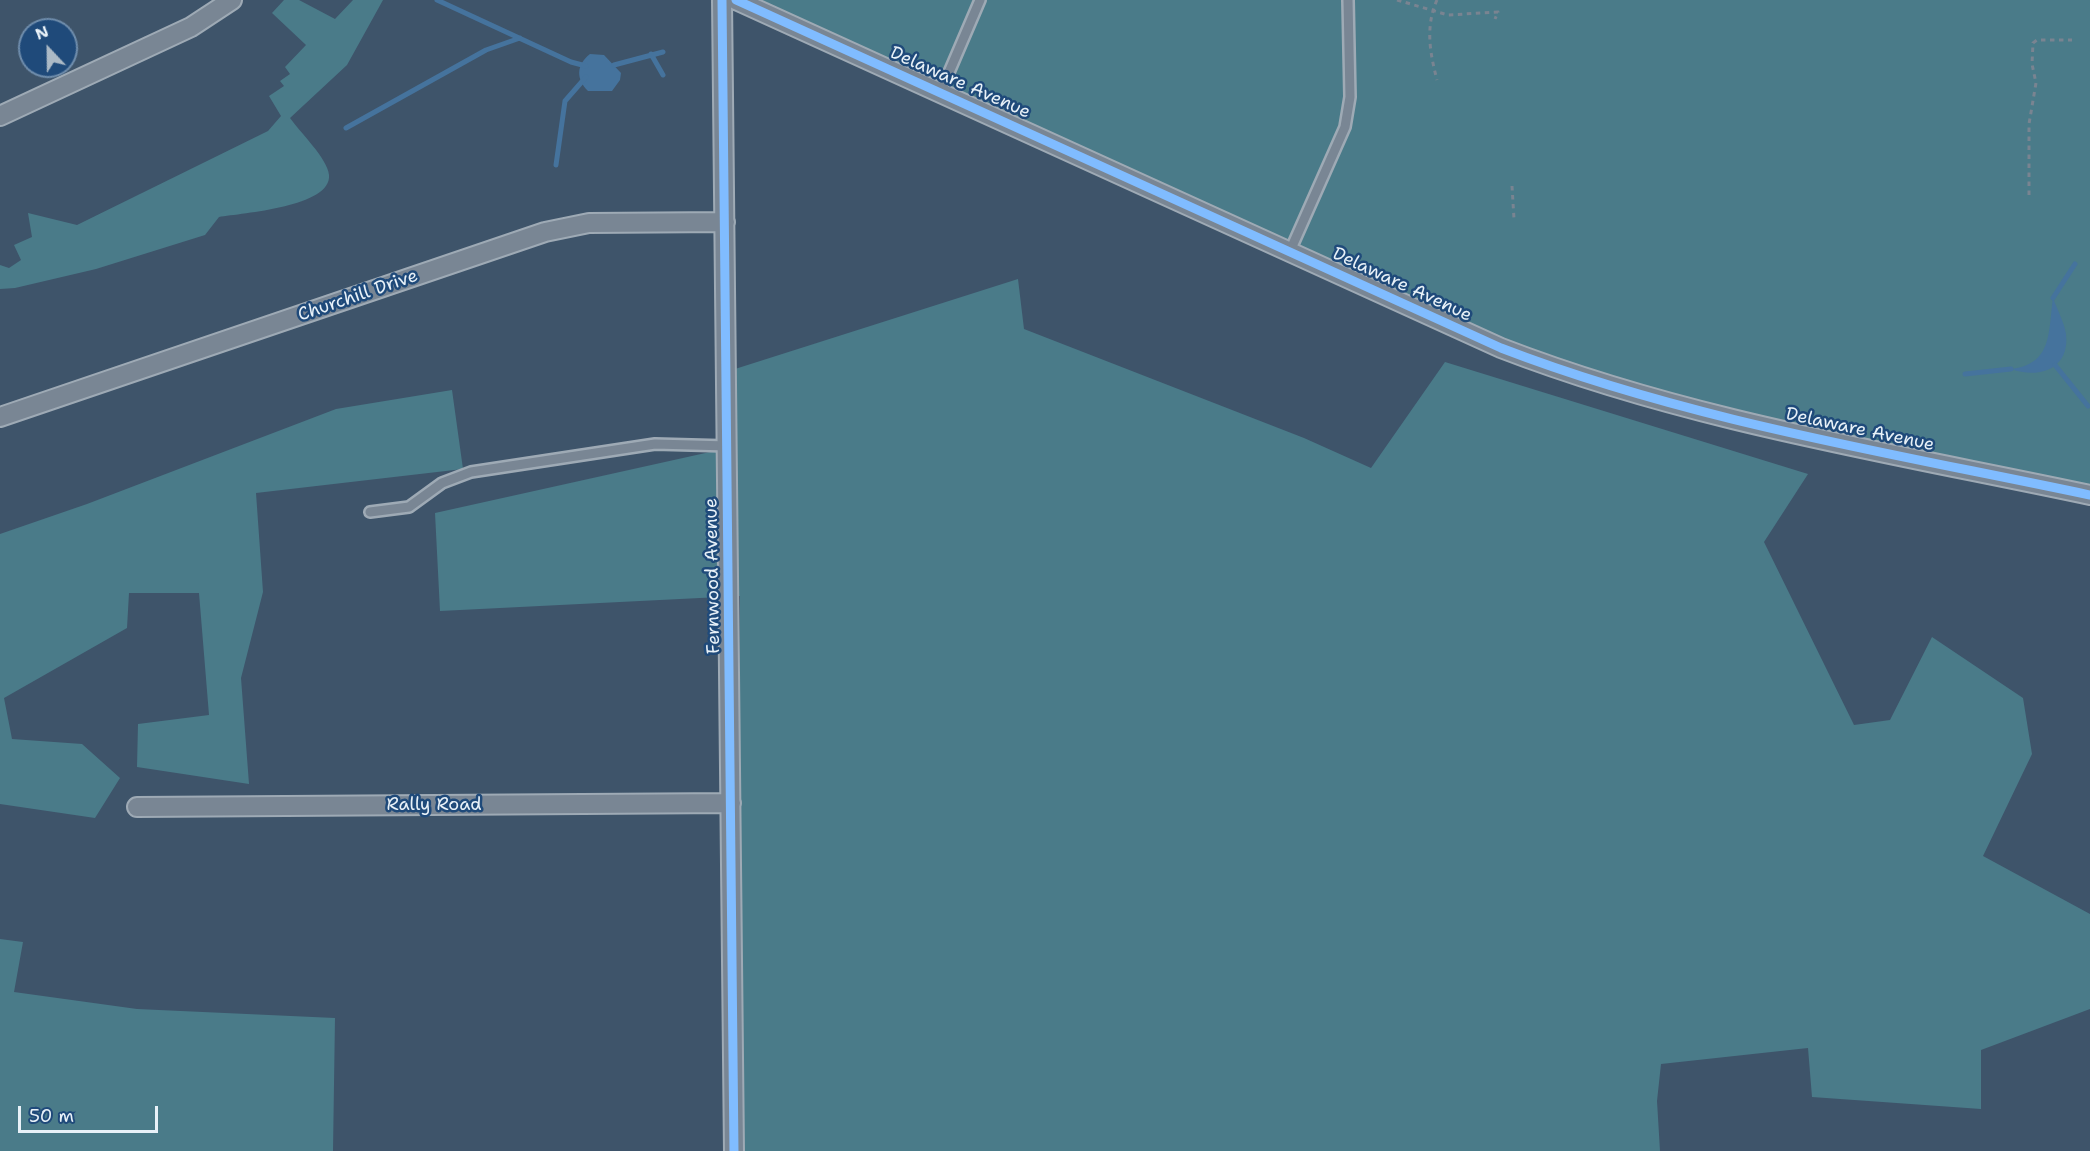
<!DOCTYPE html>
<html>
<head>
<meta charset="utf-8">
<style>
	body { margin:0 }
	#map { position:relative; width:2090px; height:1151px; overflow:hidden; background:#3e546a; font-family:"Shantell Sans",sans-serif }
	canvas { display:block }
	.north { position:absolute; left:18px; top:18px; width:60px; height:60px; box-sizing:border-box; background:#1f4a7a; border:2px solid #6f8dac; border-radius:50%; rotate:338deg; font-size:16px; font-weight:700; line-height:24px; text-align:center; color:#e8f1f8 }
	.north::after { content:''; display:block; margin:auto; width:21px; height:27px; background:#acbac6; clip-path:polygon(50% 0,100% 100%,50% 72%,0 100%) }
	.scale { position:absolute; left:18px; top:1106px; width:140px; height:27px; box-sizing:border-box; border:3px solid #e8f1f8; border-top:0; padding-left:8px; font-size:18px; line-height:21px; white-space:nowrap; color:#e8f1f8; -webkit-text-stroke:4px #1f4a7a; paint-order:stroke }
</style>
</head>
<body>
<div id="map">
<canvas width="2090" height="1151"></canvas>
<div class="north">N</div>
<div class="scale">50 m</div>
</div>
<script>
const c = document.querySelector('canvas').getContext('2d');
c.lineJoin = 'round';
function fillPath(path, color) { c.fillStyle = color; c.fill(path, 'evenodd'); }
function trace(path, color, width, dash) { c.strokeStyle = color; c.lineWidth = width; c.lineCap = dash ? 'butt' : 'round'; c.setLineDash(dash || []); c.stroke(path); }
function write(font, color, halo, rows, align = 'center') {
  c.font = font + ' "Shantell Sans",sans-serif'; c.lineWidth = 5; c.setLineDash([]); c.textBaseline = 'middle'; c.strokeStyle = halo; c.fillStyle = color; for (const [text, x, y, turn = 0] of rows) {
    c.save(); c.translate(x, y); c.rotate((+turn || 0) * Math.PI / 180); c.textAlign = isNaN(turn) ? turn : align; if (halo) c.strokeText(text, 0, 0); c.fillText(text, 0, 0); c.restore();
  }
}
const green = new Path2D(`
	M 284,0 L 299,0 L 335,19 L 353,0 L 383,0 L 347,65 L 290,118 C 299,131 328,159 329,175 C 332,207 242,213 219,217 L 205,235 L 96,269 L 15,288 L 0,289 L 0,265 L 9,268 L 21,260 L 14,245 L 32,237 L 28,213 L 77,225 L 268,131 L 281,116 L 269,96 L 284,86 L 280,81 L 290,74 L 285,67 L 306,45 L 272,13 Z
	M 736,0 L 2090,0 L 2090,495 L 1595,383 Z
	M 1018,279 L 1024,329 L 1304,438 L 1371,468 L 1445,362 L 1808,474 L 1764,542 L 1854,725 L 1890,720 L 1932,637 L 2023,698 L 2032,754 L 1983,856 L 2090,914 L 2090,1009 L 1981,1050 L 1981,1109 L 1812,1097 L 1808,1048 L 1661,1064 L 1657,1101 L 1660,1151 L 736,1151 L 740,596 L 440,611 L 435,513 L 737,446 L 735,369 Z
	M 452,390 L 463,469 L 256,493 L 263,592 L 241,678 L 249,784 L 137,767 L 138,724 L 209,715 L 199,593 L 129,593 L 127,628 L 4,698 L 12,739 L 82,744 L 120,778 L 95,818 L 0,804 L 0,534 L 87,504 L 336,409 Z
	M 0,939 L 23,942 L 14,992 L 137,1009 L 335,1018 L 333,1151 L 0,1151 Z`);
const water = new Path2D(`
	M 590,54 L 604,55 L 621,73 L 620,80 L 612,91 L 588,91 C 576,79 576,65 590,54 Z
	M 2053,298 C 2057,309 2064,322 2066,334 C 2070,370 2038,379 2011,369 C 2053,364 2048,332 2053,298 Z`);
const stream = new Path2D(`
	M 437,0 L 571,62 L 586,66
	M 651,54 L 663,75
	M 614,65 L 663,52
	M 346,128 L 486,50 L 520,38
	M 556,165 L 565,101 L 586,77
	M 2053,298 L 2075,264
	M 2055,365 L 2088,406
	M 1965,374 L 2011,369`);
const path = new Path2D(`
	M 1397,0 L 1448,15 L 1498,12 L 1495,19
	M 1437,0 C 1425,27 1430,53 1437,80
	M 1512,186 L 1514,219
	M 2029,195 L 2029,124 L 2036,83 L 2032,64 L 2033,43 L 2037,40 L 2072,40`);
const lane = new Path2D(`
	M 941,91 L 980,0
	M 1290,251 L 1345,127 L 1350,97 L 1348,0
	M 370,512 L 409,507 L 442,483 L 471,472 L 655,444 L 728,446`);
const street = new Path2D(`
	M 722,0 L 734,1151
	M 736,0 L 1501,348 C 1690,421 1892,453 2090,495
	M 0,116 L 191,27 L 232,0
	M 0,417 L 545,232 L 589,223 L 725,222
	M 137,807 L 731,803`);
const cycleway = new Path2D(`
	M 722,0 L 734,1151
	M 736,0 L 1501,348 C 1690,421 1892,453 2090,495`);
const streetNames = [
	["Delaware Avenue",960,83,24],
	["Delaware Avenue",1402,285,25],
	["Churchill Drive",358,296,-19],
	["Delaware Avenue",1860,430,12],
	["Fernwood Avenue",713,576,-91],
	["Rally Road",434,805]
];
fillPath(green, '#4a7b89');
fillPath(water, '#45739d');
trace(stream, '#45739d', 5);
trace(lane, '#9eaab5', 14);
trace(street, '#9eaab5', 22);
trace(path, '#798491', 3, [4.5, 4.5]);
trace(lane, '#798694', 9);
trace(street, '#798694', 18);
trace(cycleway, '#80bcff', 9);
write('18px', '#e8f1f8', '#1f4a7a', streetNames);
</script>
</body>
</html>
